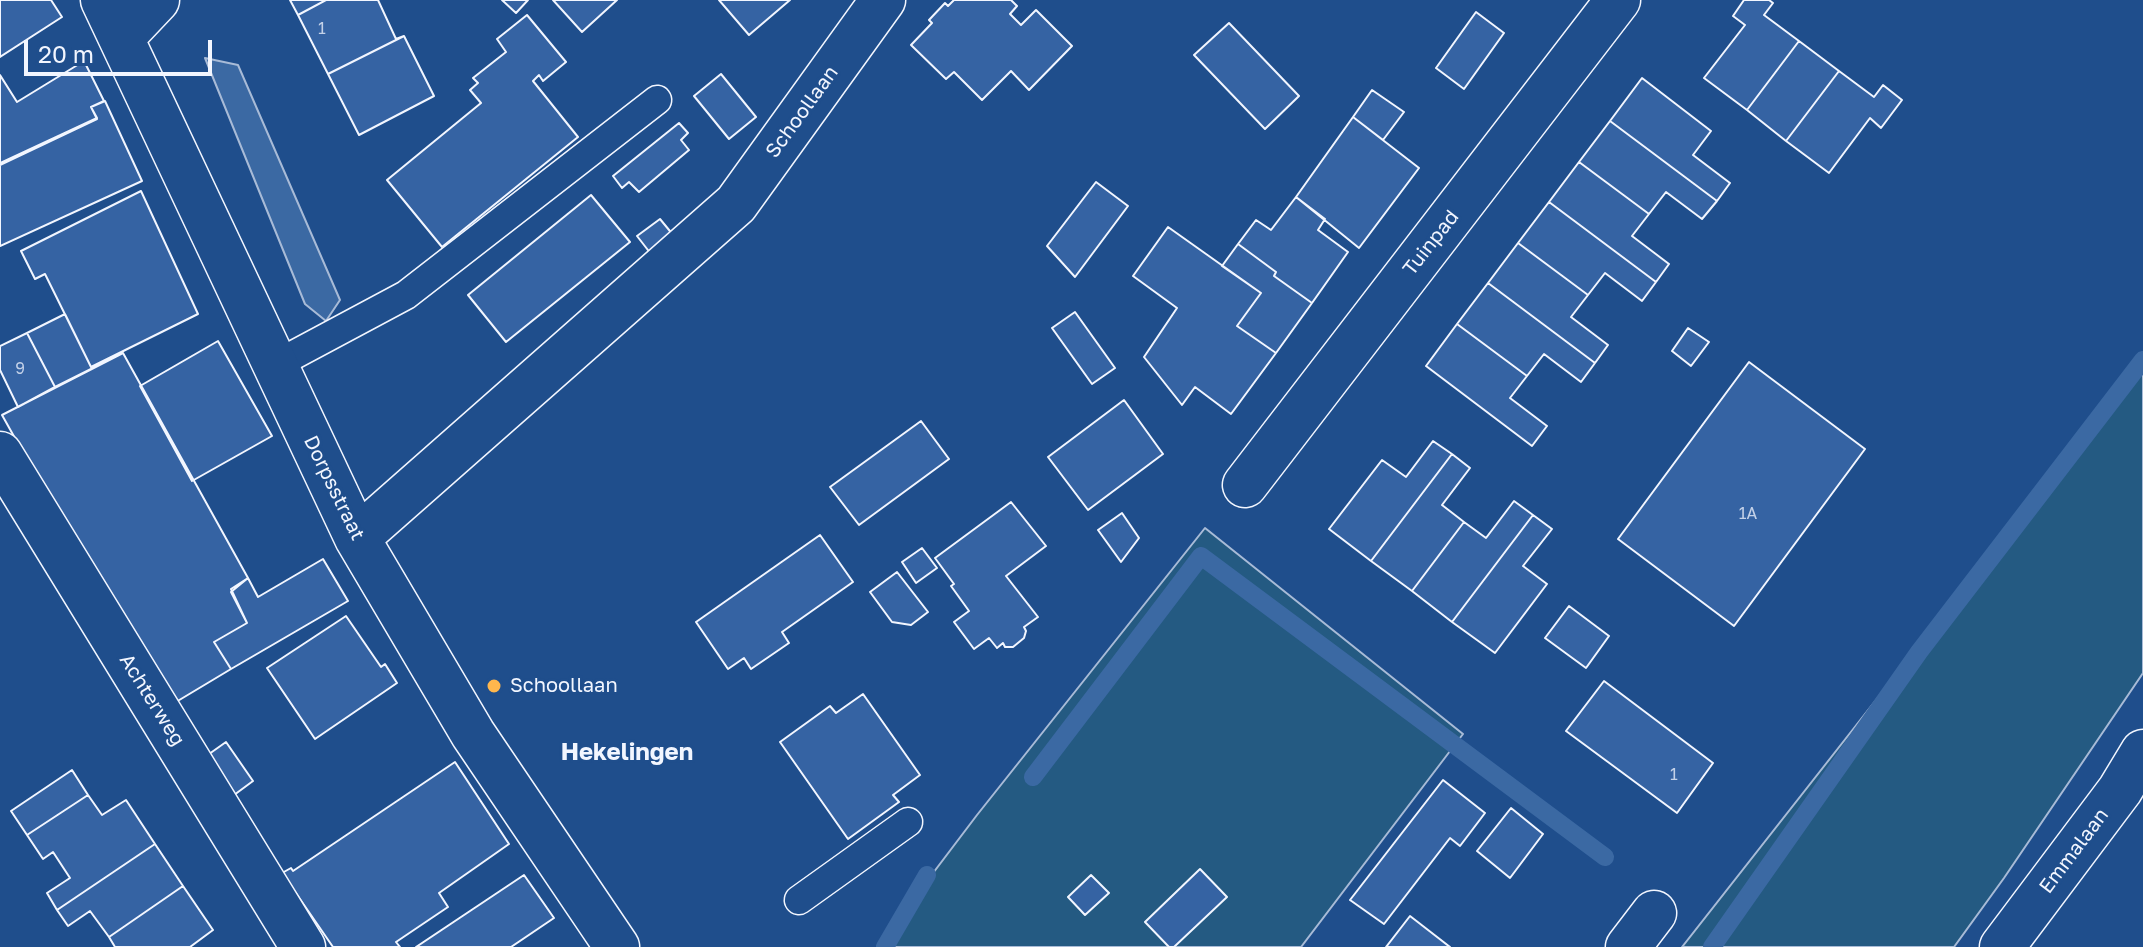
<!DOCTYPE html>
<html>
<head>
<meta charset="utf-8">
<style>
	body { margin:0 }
	#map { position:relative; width:2143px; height:947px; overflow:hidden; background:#1f4e8c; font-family:"Golos Text",sans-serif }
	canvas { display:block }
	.scale { position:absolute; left:24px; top:40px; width:188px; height:36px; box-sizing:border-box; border:4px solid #f2f6ff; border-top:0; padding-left:10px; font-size:24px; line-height:28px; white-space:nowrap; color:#f2f6ff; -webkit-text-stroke:6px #1f4e8c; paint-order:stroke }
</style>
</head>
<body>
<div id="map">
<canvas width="2143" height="947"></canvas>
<div class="scale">20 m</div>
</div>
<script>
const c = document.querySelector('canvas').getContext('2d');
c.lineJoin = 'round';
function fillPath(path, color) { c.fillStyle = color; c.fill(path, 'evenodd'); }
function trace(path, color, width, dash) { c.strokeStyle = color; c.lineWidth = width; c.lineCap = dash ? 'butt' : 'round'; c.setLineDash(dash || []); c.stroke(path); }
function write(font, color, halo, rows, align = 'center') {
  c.font = font + ' "Golos Text",sans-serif'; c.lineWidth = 6; c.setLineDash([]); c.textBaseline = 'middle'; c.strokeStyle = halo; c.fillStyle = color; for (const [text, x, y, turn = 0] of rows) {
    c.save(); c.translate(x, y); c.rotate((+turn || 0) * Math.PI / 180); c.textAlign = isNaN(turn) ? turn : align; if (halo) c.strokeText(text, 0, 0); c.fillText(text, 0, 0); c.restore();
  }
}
const green = new Path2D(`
	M 2143,360 L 2143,673 L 2004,878 L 1954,947 L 1682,947 Z
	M 1205,528 L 1463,734 L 1301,947 L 877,947 L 977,815 Z`);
const water = new Path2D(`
	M 205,58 L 238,65 L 340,300 L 326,321 L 305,304 Z`);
const stream = new Path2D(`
	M 1033,777 L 1201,556 L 1605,857
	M 885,947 L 927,875
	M 1712,947 L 1919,652 L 2143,360`);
const building = new Path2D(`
	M 0,0 L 51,0 L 62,17 L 0,57 Z
	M 290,0 L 326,0 L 298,15 Z
	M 326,0 L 378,0 L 396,39 L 404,36 L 328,74 L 298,15 Z
	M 502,0 L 528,0 L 516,13 Z
	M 553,0 L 617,0 L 582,32 Z
	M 719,0 L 790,0 L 749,35 Z
	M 954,0 L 1011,0 L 1017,6 L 1010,14 L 1021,25 L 1036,10 L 1072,46 L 1029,90 L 1011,71 L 982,100 L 954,72 L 946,79 L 911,45 L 932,23 L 929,20 L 945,3 L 948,6 Z
	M 1744,0 L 1769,0 L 1773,3 L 1764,15 L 1799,41 L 1747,110 L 1704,78 L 1745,25 L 1733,16 Z
	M 1476,12 L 1504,33 L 1464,89 L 1436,68 Z
	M 527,15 L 566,62 L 543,81 L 539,75 L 533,81 L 578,137 L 442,247 L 387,180 L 481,103 L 470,90 L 478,83 L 473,78 L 506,52 L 497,39 Z
	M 1229,23 L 1299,96 L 1265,129 L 1194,55 Z
	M 404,36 L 434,96 L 359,135 L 328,74 Z
	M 1799,41 L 1839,71 L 1786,141 L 1747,110 Z
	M 84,61 L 104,101 L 91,107 L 97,118 L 0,163 L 0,75 L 17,102 Z
	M 1839,71 L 1874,97 L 1883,85 L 1902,100 L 1881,128 L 1870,118 L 1829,173 L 1786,141 Z
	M 721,74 L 756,117 L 729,139 L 694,96 Z
	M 1642,78 L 1711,131 L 1693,155 L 1730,183 L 1717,201 L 1610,121 Z
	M 1372,90 L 1404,112 L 1383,140 L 1353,117 Z
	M 105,101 L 142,181 L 0,246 L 0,165 L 97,119 L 91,107 Z
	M 1353,117 L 1419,168 L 1359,248 L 1296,197 Z
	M 1610,121 L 1717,201 L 1702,219 L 1666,192 L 1649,214 L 1579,162 Z
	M 679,123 L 688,133 L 681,140 L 689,150 L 639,192 L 629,182 L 622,188 L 613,176 Z
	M 1579,162 L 1649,214 L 1632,236 L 1669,264 L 1656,282 L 1549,202 Z
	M 1096,182 L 1128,206 L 1075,277 L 1047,246 Z
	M 141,191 L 198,314 L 91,367 L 45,274 L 35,279 L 21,251 Z
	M 591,195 L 630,242 L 506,342 L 468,295 Z
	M 1296,197 L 1325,219 L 1318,230 L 1348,252 L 1312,303 L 1274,276 L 1276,272 L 1238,244 L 1256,220 L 1271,230 Z
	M 1549,202 L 1656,282 L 1642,301 L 1605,273 L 1588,295 L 1518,243 Z
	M 660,219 L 674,236 L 651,254 L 637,236 Z
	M 1168,227 L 1261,293 L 1237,326 L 1276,353 L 1231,414 L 1195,387 L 1182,405 L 1144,357 L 1177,308 L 1133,276 Z
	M 1518,243 L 1588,295 L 1571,317 L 1608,345 L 1595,363 L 1488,283 Z
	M 1238,244 L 1276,272 L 1274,276 L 1312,303 L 1276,353 L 1237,326 L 1261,293 L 1222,266 Z
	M 1488,283 L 1595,363 L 1581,382 L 1544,354 L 1527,376 L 1457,324 Z
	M 1075,312 L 1115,368 L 1092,384 L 1052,328 Z
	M 65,314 L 91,367 L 123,353 L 55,387 L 27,333 Z
	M 1457,324 L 1527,376 L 1510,398 L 1547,426 L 1532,446 L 1426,366 Z
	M 1688,328 L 1709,342 L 1691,366 L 1672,351 Z
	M 27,333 L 55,387 L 18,407 L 0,370 L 0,346 Z
	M 218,341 L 272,436 L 192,481 L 140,386 Z
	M 123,353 L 248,578 L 231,592 L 247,623 L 214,642 L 231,669 L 166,708 L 2,415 Z
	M 1749,362 L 1865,449 L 1734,626 L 1618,539 Z
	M 1124,400 L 1163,454 L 1088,510 L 1048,457 Z
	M 921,421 L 949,459 L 859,525 L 830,487 Z
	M 1433,441 L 1452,454 L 1371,561 L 1329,529 L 1382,460 L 1406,477 Z
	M 1452,454 L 1470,468 L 1442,505 L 1464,522 L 1412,591 L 1371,561 Z
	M 1514,501 L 1533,515 L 1452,622 L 1412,591 L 1464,522 L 1486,538 Z
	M 1011,502 L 1046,546 L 1006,576 L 1038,617 L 1024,627 L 1026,631 L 1024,638 L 1013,647 L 1005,647 L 1003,643 L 997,648 L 989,638 L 974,649 L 954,622 L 969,611 L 951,586 L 954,584 L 935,558 Z
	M 1122,513 L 1139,538 L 1121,562 L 1098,530 Z
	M 1533,515 L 1552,529 L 1523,566 L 1547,584 L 1495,653 L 1452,622 Z
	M 820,535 L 853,582 L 782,632 L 789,643 L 751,669 L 744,658 L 728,669 L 696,622 Z
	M 922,548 L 937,568 L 916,583 L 902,562 Z
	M 323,559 L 348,601 L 231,669 L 214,642 L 247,623 L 231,589 L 248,578 L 258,597 Z
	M 897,572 L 928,612 L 911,625 L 892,622 L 870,592 Z
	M 1569,606 L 1609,636 L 1586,668 L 1545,638 Z
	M 346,616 L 381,667 L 385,664 L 397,683 L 315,739 L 267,668 Z
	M 1604,681 L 1713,763 L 1677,813 L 1566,731 Z
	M 863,694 L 920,775 L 893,795 L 899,802 L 848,839 L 780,742 L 830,706 L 836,713 Z
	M 226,742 L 253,781 L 230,798 L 202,759 Z
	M 455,762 L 509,844 L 439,893 L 448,907 L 396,942 L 400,947 L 333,947 L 282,873 L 291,868 L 293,871 Z
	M 72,770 L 88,795 L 27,835 L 11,811 Z
	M 1443,780 L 1485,813 L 1460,846 L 1450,838 L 1384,924 L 1350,900 Z
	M 88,795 L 102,815 L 126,800 L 155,844 L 57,910 L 47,893 L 70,878 L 53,852 L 43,859 L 27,835 Z
	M 1511,808 L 1543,834 L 1510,878 L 1477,851 Z
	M 155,844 L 183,886 L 109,937 L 90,911 L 68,926 L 57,910 Z
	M 1200,869 L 1227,897 L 1174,947 L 1169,947 L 1145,922 Z
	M 524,875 L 554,918 L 511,947 L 416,947 Z
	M 1091,875 L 1109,893 L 1085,915 L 1068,897 Z
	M 183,886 L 213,930 L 190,947 L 115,947 L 109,937 Z
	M 1410,916 L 1450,947 L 1386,947 Z`);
const lane = new Path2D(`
	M 275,365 L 406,295 L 657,100
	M 799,900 L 908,822`);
const street = new Path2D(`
	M 103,0 L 357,538 L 473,734 L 617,947
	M 121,38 L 157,0
	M 0,454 L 303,947
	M 1245,485 L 1618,0
	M 357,538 L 736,204 L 883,0
	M 1628,947 L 1654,913
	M 2002,947 L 2120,790 L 2143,752`);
const markers = [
	[494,686,8,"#ffb74d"]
];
const numberNames = [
	["1",322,29],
	["9",20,369],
	["1A",1748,514],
	["1",1674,775]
];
const streetNames = [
	["Schoollaan",802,112,-54],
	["Tuinpad",1431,243,-52],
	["Dorpsstraat",334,488,64],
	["Achterweg",152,700,58],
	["Emmalaan",2074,851,-53]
];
const poiNames = [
	["Schoollaan",510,686]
];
const quarterNames = [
	["Hekelingen",627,752]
];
fillPath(green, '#245a82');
trace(green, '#a8bbd7', 2);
fillPath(water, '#3b69a3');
trace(water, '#a8bbd7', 2);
trace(stream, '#3b69a3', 18);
fillPath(building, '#3563a3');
trace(building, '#f2f6ff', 2);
trace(lane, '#f2f6ff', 31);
trace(street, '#f2f6ff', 47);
trace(lane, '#1f4e8c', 28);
trace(street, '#1f4e8c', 44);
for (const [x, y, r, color] of markers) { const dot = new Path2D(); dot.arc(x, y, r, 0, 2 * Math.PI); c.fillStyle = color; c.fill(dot); trace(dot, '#1f4e8c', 3); }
write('16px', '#c3d1e8', null, numberNames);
write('20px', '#f2f6ff', '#1f4e8c', streetNames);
write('20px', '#f2f6ff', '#1f4e8c', poiNames, 'left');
write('bold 24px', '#f2f6ff', '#1f4e8c', quarterNames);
</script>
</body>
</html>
